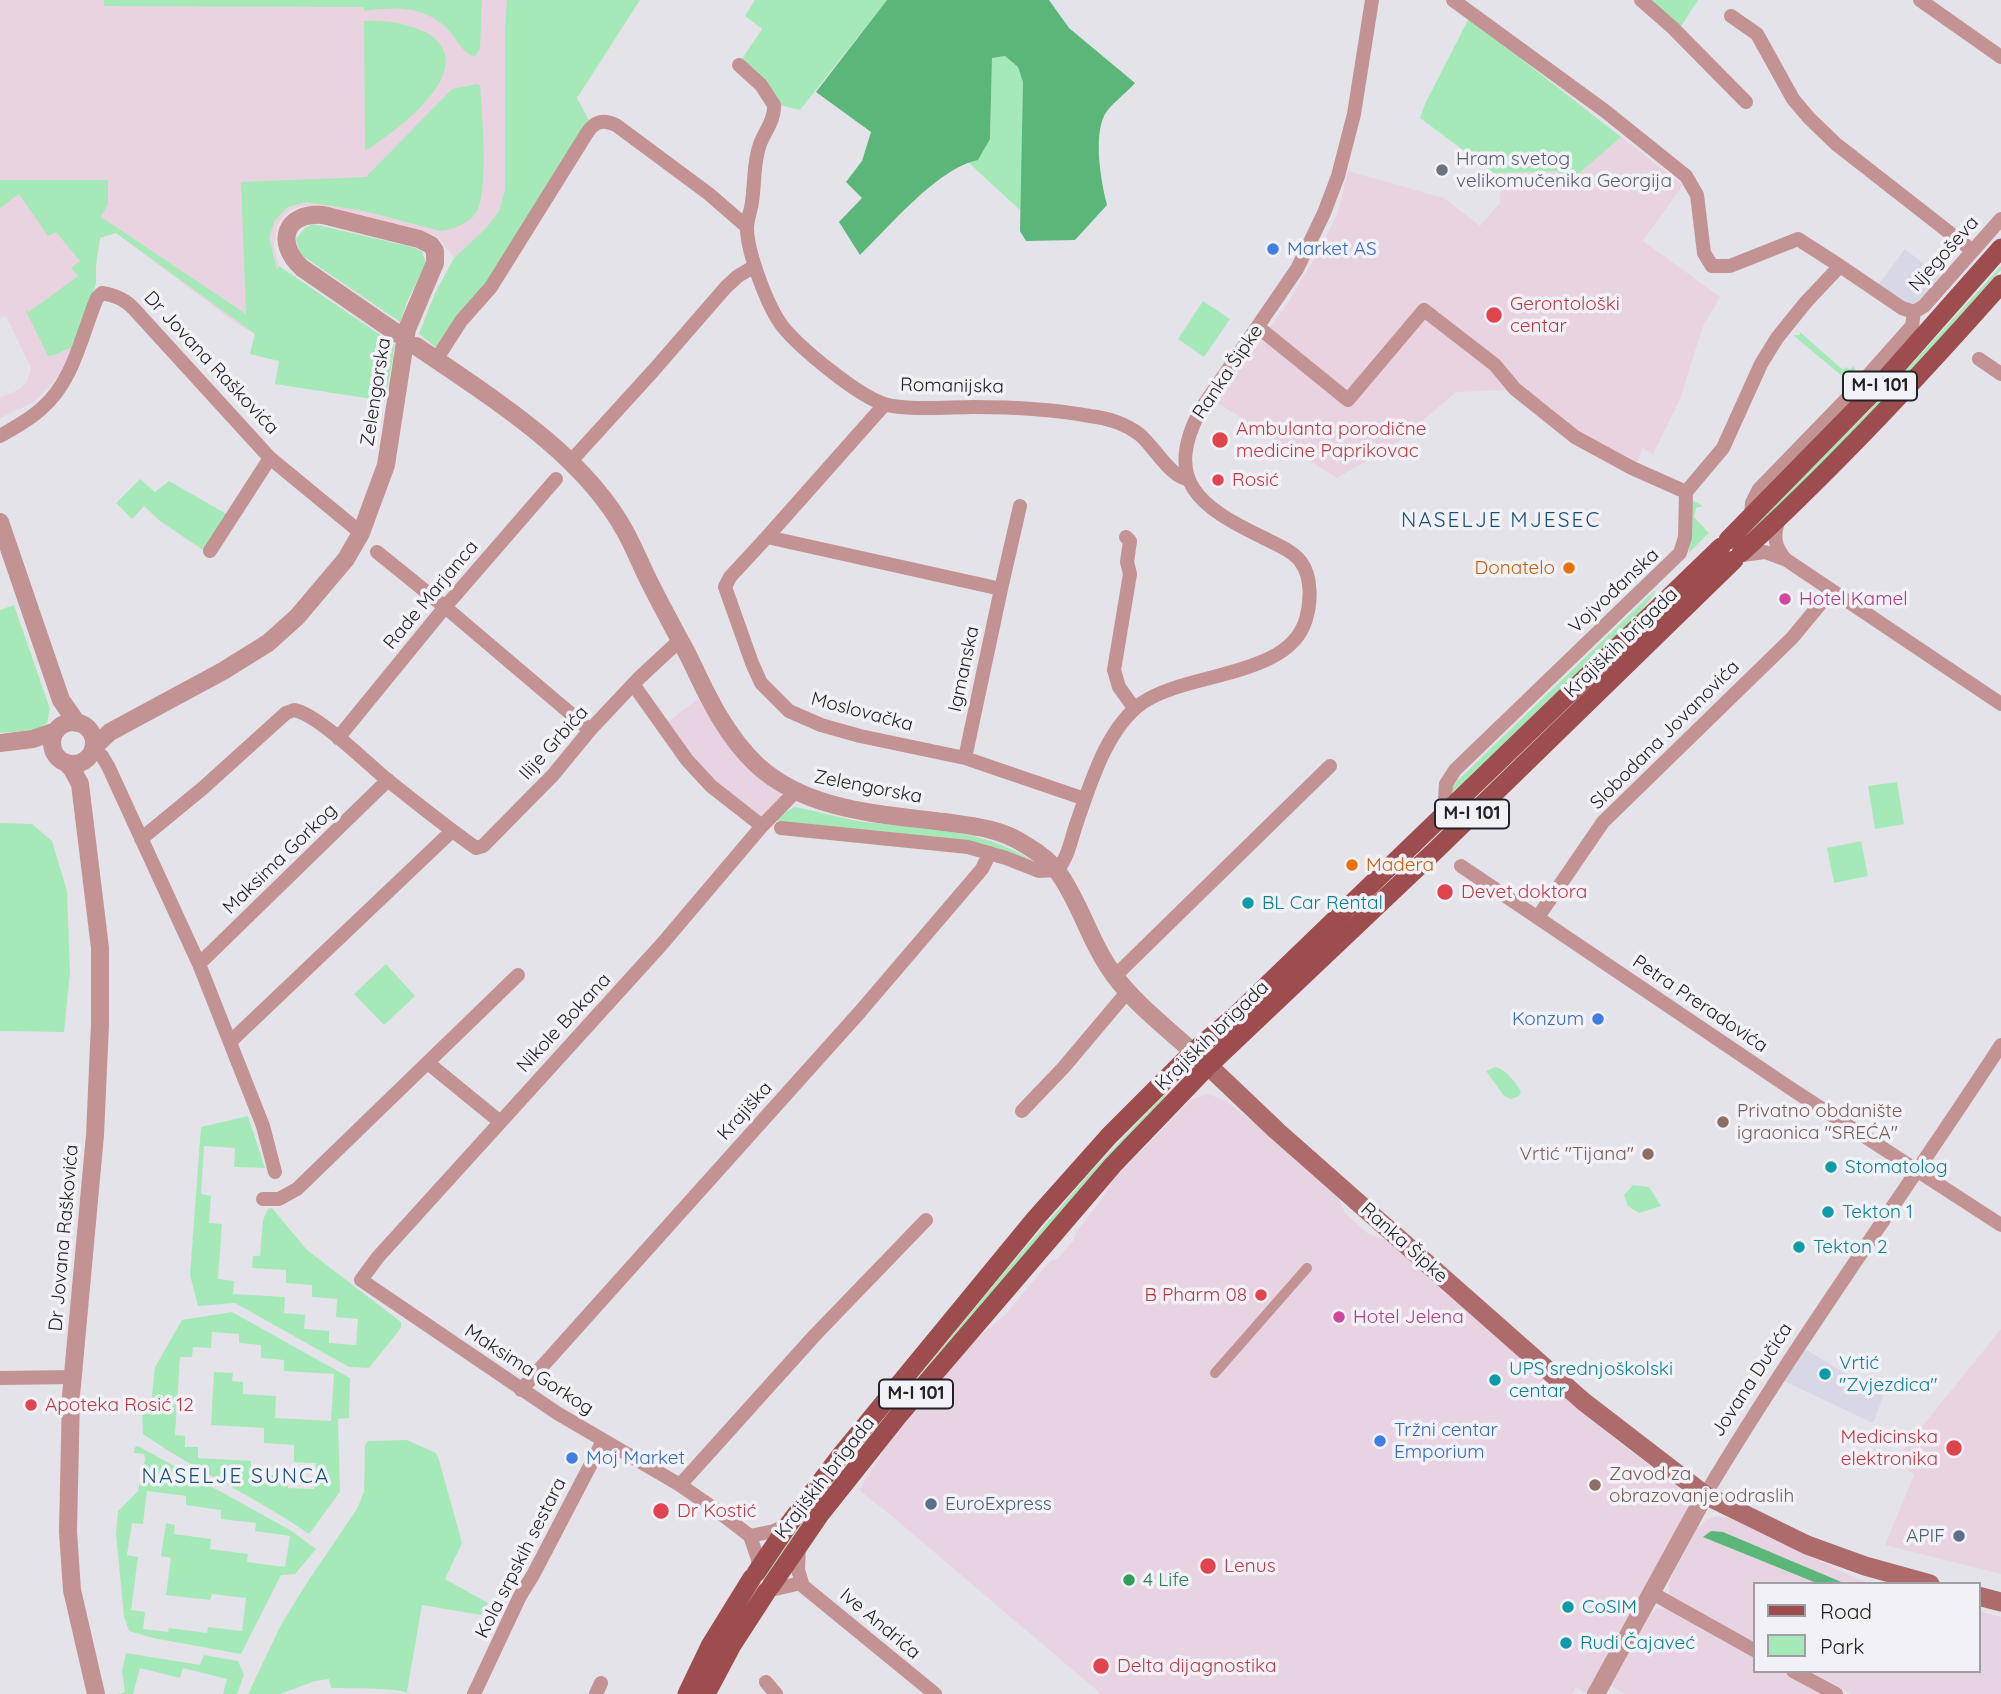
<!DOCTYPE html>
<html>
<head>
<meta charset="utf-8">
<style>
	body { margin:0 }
	#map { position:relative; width:2001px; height:1694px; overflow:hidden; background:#e4e3ea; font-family:Quicksand,sans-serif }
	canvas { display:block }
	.legend { position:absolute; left:1753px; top:1582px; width:228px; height:91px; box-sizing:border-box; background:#f1f1f7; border:2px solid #9f9ea3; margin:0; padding:9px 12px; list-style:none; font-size:21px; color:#232225 }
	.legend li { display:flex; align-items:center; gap:14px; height:35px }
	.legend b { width:35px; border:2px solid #9f9ea3 }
</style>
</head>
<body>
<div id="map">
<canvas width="2001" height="1694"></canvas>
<ul class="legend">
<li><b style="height:9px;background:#9e4d4e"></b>Road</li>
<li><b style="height:19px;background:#a6e9b8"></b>Park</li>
</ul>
</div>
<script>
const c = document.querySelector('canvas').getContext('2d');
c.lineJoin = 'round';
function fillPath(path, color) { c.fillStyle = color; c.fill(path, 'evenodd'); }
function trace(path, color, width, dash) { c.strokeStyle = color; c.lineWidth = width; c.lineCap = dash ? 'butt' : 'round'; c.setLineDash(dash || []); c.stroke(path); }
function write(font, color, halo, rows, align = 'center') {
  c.font = font + ' Quicksand,sans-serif'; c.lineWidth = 7; c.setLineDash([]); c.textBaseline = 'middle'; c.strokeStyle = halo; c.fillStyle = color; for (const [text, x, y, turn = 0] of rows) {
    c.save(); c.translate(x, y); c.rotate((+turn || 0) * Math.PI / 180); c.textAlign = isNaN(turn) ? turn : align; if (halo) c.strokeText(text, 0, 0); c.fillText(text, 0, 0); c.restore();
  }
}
const commercial = new Path2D(`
	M 701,697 L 781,792 L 782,801 L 760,818 L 713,782 L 666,723 Z
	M 1208,1094 L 1226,1101 L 1263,1130 L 1338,1197 L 1345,1213 L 1367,1233 L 1386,1240 L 1617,1441 L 1685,1492 L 1688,1503 L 1687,1510 L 1591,1693 L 1586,1694 L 1576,1687 L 1572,1694 L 1101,1694 L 893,1517 L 859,1490 L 889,1442 L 973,1342 L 1005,1315 L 1050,1261 L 1057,1259 L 1074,1240 L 1076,1232 L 1099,1203 L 1114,1179 L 1192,1099 Z
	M 1717,1516 L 1729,1518 L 1860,1580 L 1874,1584 L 1754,1584 L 1754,1642 L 1671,1597 L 1669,1593 L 1669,1582 L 1697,1529 L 1706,1520 Z
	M 1657,1608 L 1671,1610 L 1754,1655 L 1754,1671 L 1785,1671 L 1827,1694 L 1625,1694 L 1611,1686 L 1651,1614 Z
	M 1978,1611 L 2001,1617 L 2001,1694 L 1852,1694 L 1809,1671 L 1978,1671 Z`);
const built = new Path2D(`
	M 1905,249 L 1942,278 L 1914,306 L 1878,285 Z
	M 1805,1349 L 1883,1396 L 1873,1423 L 1784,1381 Z`);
const medical = new Path2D(`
	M 0,0 L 507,0 L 505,26 L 505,190 L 499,211 L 487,227 L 454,258 L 437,236 L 331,208 L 302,206 L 291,210 L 284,215 L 276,228 L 274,247 L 279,266 L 255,334 L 237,324 L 116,233 L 100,237 L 96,266 L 96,283 L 83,325 L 61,374 L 34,402 L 0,418 L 0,398 L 20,389 L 27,382 L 31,368 L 6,316 L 0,318 Z
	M 1621,137 L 1683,185 L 1643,241 L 1720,297 L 1703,326 L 1680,399 L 1653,454 L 1642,448 L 1636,464 L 1577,446 L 1505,390 L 1456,392 L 1394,445 L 1337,478 L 1216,402 L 1287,304 L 1319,251 L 1338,212 L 1348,171 L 1444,198 L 1480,226 L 1500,203 L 1500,192 L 1494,173 L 1556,171 L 1573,179 Z
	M 2001,1329 L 2001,1574 L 1885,1545 L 1914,1475 L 1895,1460 Z`);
const green = new Path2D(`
	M 104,0 L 482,0 L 480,48 L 475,57 C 463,52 459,44 452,34 C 429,6 397,6 364,11 L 364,7 L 104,6 Z
	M 507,0 L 640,0 L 577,98 L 590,122 L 493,278 L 438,349 L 419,334 L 435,293 L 454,258 L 487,227 L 499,211 L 505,190 L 505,26 Z
	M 755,0 L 887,0 L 800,110 L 779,105 L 740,62 L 762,29 L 745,16 Z
	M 1649,0 L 1698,0 L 1680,28 Z
	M 1469,18 L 1621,137 L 1573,179 L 1556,171 L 1494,173 L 1420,118 L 1425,104 Z
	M 364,21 C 386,20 403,23 423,31 C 432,35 438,40 443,49 C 460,85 392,134 365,151 Z
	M 1005,56 L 1018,67 L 1023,81 L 1022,212 L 968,162 L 978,160 L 990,139 L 992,57 Z
	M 476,84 L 480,85 C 482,111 489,190 477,211 C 471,223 452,230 440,231 L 364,211 L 306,202 L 288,207 L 275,220 L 269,237 L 277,270 L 279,266 L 395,345 L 385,401 L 275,384 L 279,361 L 250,354 L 255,334 L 116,233 L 100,238 L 96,266 L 96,283 L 75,348 C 65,347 58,356 48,356 L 25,309 L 29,312 L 78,276 L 71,268 L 80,261 L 56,232 L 48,236 L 19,194 L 0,208 L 0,180 L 108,180 L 108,204 L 101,217 L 246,314 L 241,182 L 366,177 L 452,89 Z
	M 313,224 L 412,247 L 422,251 L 426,263 L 407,302 L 400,322 L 300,254 L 296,239 L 305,228 Z
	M 2001,266 L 2001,270 L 1881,404 L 1736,549 L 1733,546 L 1870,410 Z
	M 1203,301 L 1230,319 L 1204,357 L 1178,339 Z
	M 1800,332 L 1843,370 L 1846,367 L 1850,370 L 1853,366 C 1857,371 1858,380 1854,386 L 1793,335 L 1800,335 Z
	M 140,479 L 155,492 L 169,481 L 230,516 L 206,552 L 160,521 L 144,506 L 132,519 L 116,503 Z
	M 1692,500 L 1703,506 L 1696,508 L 1694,517 L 1709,533 L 1689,553 Z
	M 1654,591 L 1656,591 L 1636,618 L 1454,791 L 1451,790 L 1453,785 Z
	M 14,605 L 50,709 L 47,723 L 36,730 L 0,733 L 0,610 Z
	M 1897,782 L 1904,824 L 1875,829 L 1868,786 Z
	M 795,807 C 816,811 837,817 858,821 C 921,830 981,826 1036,863 L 776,821 L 785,812 Z
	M 0,823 L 32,824 L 52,841 L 67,891 L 70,972 L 64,1032 L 0,1031 Z
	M 1861,841 L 1868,876 L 1834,883 L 1827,848 Z
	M 386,964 L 415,996 L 384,1025 L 354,994 Z
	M 1496,1067 C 1505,1069 1516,1083 1521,1091 L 1519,1096 L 1511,1099 L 1504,1096 L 1486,1071 Z
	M 1165,1094 L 1165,1097 L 1083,1185 L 766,1582 L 763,1579 L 802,1523 L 851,1459 L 1002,1275 L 1089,1174 Z
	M 248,1116 L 265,1168 L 234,1167 L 235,1148 L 204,1146 L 201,1194 L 211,1196 L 209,1223 L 222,1224 L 218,1279 L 234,1281 L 233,1294 L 285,1297 L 284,1313 L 305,1315 L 304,1329 L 329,1331 L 329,1343 L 356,1345 L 358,1319 L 336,1317 L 337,1299 L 312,1297 L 312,1285 L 286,1283 L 286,1270 L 252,1268 L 253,1256 L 260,1256 L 263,1220 L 268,1209 L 272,1208 L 307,1250 L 401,1322 L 401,1328 L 369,1368 L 349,1367 L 235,1303 L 198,1306 L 190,1275 L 201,1127 Z
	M 1633,1185 L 1649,1187 L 1661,1206 L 1639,1213 L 1628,1206 L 1624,1195 Z
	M 232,1312 L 350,1378 L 349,1418 L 338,1419 L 340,1492 L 309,1534 C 256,1497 196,1471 143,1434 L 142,1414 L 152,1396 L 155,1367 L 182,1320 ZM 212,1332 L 239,1334 L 239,1343 L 261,1345 L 261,1358 L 284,1360 L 284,1371 L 334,1374 L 331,1421 L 275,1418 L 276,1396 L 243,1394 L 243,1382 L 232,1381 L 233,1373 L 214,1372 L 211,1425 L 264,1428 L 264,1443 L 294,1445 L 294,1462 L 316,1463 L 314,1489 L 288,1488 L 288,1476 L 251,1474 L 251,1461 L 198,1458 L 198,1447 L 185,1447 L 185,1436 L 175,1435 L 180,1357 L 192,1357 L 193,1347 L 211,1348 Z
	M 407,1440 L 436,1453 L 439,1460 L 462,1543 L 445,1579 L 488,1603 L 481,1615 L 422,1605 L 407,1691 L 411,1694 C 400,1687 350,1689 331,1688 L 329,1679 L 315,1681 L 280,1694 L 248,1694 L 281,1625 L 306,1584 L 357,1509 L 364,1492 L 365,1445 L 368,1441 Z
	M 138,1446 L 290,1530 L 316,1549 L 295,1574 L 281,1575 L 241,1654 L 153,1638 L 129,1631 L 124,1616 L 116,1534 L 118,1511 L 138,1491 L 145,1459 L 144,1454 L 134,1453 L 135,1447 ZM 147,1491 L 186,1496 L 186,1505 L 221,1510 L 221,1519 L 256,1523 L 255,1531 L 290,1536 L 285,1567 L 247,1562 L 248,1554 L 210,1549 L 211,1539 L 174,1534 L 175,1525 L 166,1523 L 161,1556 L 171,1558 L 166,1595 L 210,1600 L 212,1594 L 246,1598 L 242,1631 L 208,1627 L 207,1633 L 169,1628 L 168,1632 L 143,1629 L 145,1612 L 131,1610 L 138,1557 L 127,1555 L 132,1523 L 143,1524 Z
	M 126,1653 L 200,1665 L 204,1655 L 238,1661 L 244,1675 L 237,1694 L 223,1694 L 227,1679 L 183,1668 L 180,1678 L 140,1668 L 133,1694 L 118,1694 L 125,1692 L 122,1671 Z`);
const forest = new Path2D(`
	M 887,0 L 1049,0 L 1069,28 L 1135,83 C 1126,93 1115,101 1107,111 C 1092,131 1101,182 1107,205 L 1075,240 L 1026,241 L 1020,231 L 1023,82 L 1018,67 L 1005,56 L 992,58 L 990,139 L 978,160 C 938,168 890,226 860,255 L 839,222 L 862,198 L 846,182 L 862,161 L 871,132 L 816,92 Z
	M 1711,1531 L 1723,1532 L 1846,1584 L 1819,1584 L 1703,1537 Z`);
const pedestrian = new Path2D(`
	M 1215,1373 L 1307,1268`);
const minor = new Path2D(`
	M 1641,0 L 1673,28 L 1746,102
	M 1920,0 L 2001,57
	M 1731,16 L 1757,34 L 1793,99 L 1809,118 L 1836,144 L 1973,251
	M 739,65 L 761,85 L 774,105 C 775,120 765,131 760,144 C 753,163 755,183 752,202 C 751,210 747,220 747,228 C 747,252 768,308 783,327 C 801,349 857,395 884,404 C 908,411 948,407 974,407 C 1013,407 1051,409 1090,416 C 1108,418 1124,423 1139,434 C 1153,445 1171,478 1188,479
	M 1840,266 L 1902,308 L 1914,312
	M 1914,312 L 1924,306 L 2001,219
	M 1258,327 L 1348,400 L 1424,310 L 1495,365 L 1515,389 L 1575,437 L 1632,468 L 1686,492
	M 1979,359 L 2001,374
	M 436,360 L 461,321 L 491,287 L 587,133 C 595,121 603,119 616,125 L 709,194 L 747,227
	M 885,404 L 767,537 L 1001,589 L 1020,506
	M 0,436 C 14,428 29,420 41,409 C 74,381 81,336 97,298 L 102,293 C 115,295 125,299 134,309 L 270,458 L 361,533
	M 571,461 L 653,371 L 726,287 L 738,276 L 755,266
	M 1751,516 L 1752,503 L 1759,489 L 1856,389 L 1912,326 L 1914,312
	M 1779,519 C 1773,536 1774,545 1785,559 L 2001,704
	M 767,537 L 730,577 L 725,587 L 752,663 L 761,683 L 789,711 L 821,725 L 860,736 L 965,758 L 1085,799
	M 1126,537 L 1130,541 L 1127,562 L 1130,574 L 1114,670 L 1119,687 L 1134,708
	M 210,551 L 270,458
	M 377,552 L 445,607 L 590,730
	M 1742,555 L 1765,552 L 1784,559
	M 633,684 L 687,760 L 711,786 L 762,826
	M 338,738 L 445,607 L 556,479
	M 93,749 L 102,756 L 108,766 L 199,964 L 263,1126 L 275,1172
	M 965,758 L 1001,589
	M 1444,815 L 1446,784 L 1455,770 L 1680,553 L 1685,537 L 1686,492 L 1723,448 L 1761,364 L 1777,338 L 1806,302 L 1840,266 L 1798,239 L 1730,266 L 1712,266 L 1704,253 L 1697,195 L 1686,176 L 1605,111 L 1453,0
	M 781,828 L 968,847 L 1006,858 L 1039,871 L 1057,870 C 1069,857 1071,838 1077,822 C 1091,782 1107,728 1142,703 C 1185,672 1290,678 1306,619 C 1311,602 1312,577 1301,562 C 1292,550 1275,544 1262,537 C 1200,507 1162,481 1201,409 L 1297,269 L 1324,213 L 1338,176 L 1354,114 L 1372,0
	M 141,839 L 203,788 L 286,713 L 294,710 C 317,714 366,762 385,778 C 415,802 445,826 476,848 L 483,846 L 553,775 L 590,730 L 638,679 L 680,640
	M 1461,866 L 1790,1088 L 2001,1225
	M 1538,917 L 1603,822 L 1792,638 L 1831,591
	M 199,964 L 388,780
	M 1115,976 L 1330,766
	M 230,1042 L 452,831
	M 428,1063 L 499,1121
	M 1022,1111 L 1064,1067 L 1128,991
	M 263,1199 L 279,1199 L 297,1189 L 518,975
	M 0,1378 L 73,1377
	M 521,1390 L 859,1013 L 982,869 L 990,853
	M 680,1485 L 815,1335 L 926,1220
	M 1705,1495 C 1797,1341 1903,1195 2001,1045
	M 750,1536 L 774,1531 L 788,1524
	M 799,1545 L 798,1570 L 803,1586 L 935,1694
	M 758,1568 L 758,1559 L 750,1536 L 719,1512 L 680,1485 L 557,1413 L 361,1280 L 378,1257 L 662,944 L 762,826 L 795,792
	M 775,1589 L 801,1583
	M 1652,1593 L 1754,1650
	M 1793,1671 L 1836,1694
	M 766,1682 L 776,1694
	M 474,1694 L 520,1596 L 533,1575 L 603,1441
	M 596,1694 L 601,1683`);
const tertiary = new Path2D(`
	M 416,346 C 490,397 583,453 626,533 C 633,546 639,560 645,573 C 659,602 674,629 689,657 C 707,695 725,735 757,765 C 807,811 880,814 944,822 C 972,826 1000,828 1024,844 C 1036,851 1050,861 1058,872 C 1081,904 1090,943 1114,975 C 1135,1004 1167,1028 1193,1052
	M 0,522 L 61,700 L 77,723
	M52 743a21 21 0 1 1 42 0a21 21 0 1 1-42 0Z
	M 0,743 L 33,739 L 56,731
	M 93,748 L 110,732 L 223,671 L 268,643 L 297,617 L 346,559 L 361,533 L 386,465 L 407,329 L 435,263 L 435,251 L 431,245 L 419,239 L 323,215 C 284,212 275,243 302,268 L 398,334
	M 65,762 L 72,769 L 80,784 L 100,948 L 100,1024 L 95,1135 L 71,1396 L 68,1532 L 72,1590 L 96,1694
	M 1596,1694 L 1705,1495`);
const secondary = new Path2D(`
	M 1197,1055 L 1277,1131 L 1584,1402 L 1705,1495 L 1807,1545 L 1865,1566 L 1930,1584
	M 1978,1596 L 2001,1602`);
const primary = new Path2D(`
	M 1728,540 L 1878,387 L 2001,248
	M 1741,553 C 1833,469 1918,378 2001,284
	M 756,1573 L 789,1524 L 841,1455 L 1035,1219 L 1109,1136 L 1193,1052 L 1235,1016 L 1721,547
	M 771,1586 L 821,1513 L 898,1416 L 1113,1165 L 1208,1066 L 1437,849 L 1734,560
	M 687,1694 L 710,1646 L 752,1578
	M 706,1694 L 732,1645 L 767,1591`);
const markers = [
	[1442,170,7,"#6b7280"],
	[1273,249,7,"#3f7fe0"],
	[1494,315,9,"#e0444e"],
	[1220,440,9,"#e0444e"],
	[1218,480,7,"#e0444e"],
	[1569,568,7,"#e8710a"],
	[1785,599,7,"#d1479c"],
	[1352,865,7,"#e8710a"],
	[1445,892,9,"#e0444e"],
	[1248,903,7,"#0f9aa8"],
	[1598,1019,7,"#3f7fe0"],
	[1723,1122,7,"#8d6e63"],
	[1648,1154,7,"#8d6e63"],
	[1831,1167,7,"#0f9aa8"],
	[1828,1212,7,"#0f9aa8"],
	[1799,1247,7,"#0f9aa8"],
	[1261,1295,7,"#e0444e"],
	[1339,1317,7,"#d1479c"],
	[1825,1374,7,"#0f9aa8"],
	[1495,1380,7,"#0f9aa8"],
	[31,1405,7,"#e0444e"],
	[1380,1441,7,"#3f7fe0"],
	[1954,1448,9,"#e0444e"],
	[572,1458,7,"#3f7fe0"],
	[1595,1485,7,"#8d6e63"],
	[931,1504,7,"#5c6f8a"],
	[661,1511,9,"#e0444e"],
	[1959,1536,7,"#5c6f8a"],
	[1208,1566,9,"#e0444e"],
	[1129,1580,7,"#2e9e5b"],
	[1568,1607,7,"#0f9aa8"],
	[1566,1643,7,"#0f9aa8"],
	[1101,1666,9,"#e0444e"]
];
const shields = [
	[1880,386,74],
	[1472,814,74],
	[916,1394,74]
];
const shieldNames = [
	["M-I 101",1880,386],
	["M-I 101",1472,814],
	["M-I 101",916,1394]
];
const worshipNames = [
	["Hram svetog",1456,159],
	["velikomučenika Georgija",1456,181]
];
const shopNames = [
	["Market AS",1287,249],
	["Konzum",1584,1019,"right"],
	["Tržni centar",1394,1430],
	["Emporium",1394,1452],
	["Moj Market",586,1458]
];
const streetNames = [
	["Njegoševa",1944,254,-48],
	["Dr Jovana Raškovića",211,363,47],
	["Ranka Šipke",1228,372,-56],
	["Romanijska",952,386,1],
	["Zelengorska",376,392,-81],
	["Vojvođanska",1614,591,-43],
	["Rade Marjanca",431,595,-50],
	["Krajiških brigada",1621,643,-44],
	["Igmanska",964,669,-78],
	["Moslovačka",862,712,15],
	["Slobodana Jovanovića",1665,735,-45],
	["Ilije Grbića",554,743,-48],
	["Zelengorska",868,787,11],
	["Maksima Gorkog",280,859,-44],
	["Petra Preradovića",1700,1004,34],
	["Nikole Bokana",564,1023,-47],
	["Krajiških brigada",1212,1036,-44],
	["Krajiška",745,1111,-48],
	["Dr Jovana Raškovića",64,1238,-85],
	["Ranka Šipke",1404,1243,42],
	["Maksima Gorkog",529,1370,33],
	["Jovana Dučića",1752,1380,-57],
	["Krajiških brigada",825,1478,-52],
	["Kola srpskih sestara",521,1558,-63],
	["Ive Andrića",880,1624,40]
];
const healthNames = [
	["Gerontološki",1510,304],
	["centar",1510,326],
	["Ambulanta porodične",1236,429],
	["medicine Paprikovac",1236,451],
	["Rosić",1232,480],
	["Devet doktora",1461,892],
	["B Pharm 08",1247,1295,"right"],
	["Apoteka Rosić 12",45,1405],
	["Medicinska",1938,1437,"right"],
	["elektronika",1938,1459,"right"],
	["Dr Kostić",677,1511],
	["Lenus",1224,1566],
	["Delta dijagnostika",1117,1666]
];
const foodNames = [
	["Donatelo",1555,568],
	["Madera",1366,865,"left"]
];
const hotelNames = [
	["Hotel Kamel",1799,599],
	["Hotel Jelena",1353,1317]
];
const cultureNames = [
	["BL Car Rental",1262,903],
	["Stomatolog",1845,1167],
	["Tekton 1",1842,1212],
	["Tekton 2",1813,1247],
	["Vrtić",1839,1363],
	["\"Zvjezdica\"",1839,1385],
	["UPS srednjoškolski",1509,1369],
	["centar",1509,1391],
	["CoSIM",1582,1607],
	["Rudi Čajaveć",1580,1643]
];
const educationNames = [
	["Privatno obdanište",1737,1111],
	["igraonica \"SREĆA\"",1737,1133],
	["Vrtić \"Tijana\"",1634,1154,"right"],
	["Zavod za",1609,1474],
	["obrazovanje odraslih",1609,1496]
];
const serviceNames = [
	["EuroExpress",945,1504],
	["APIF",1945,1536,"right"]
];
const leisureNames = [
	["4 Life",1143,1580]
];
const neighbourhoodNames = [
	["NASELJE MJESEC",1501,521],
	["NASELJE SUNCA",236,1477]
];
fillPath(commercial, '#e8d3e2');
fillPath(built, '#d8d7e5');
fillPath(medical, '#e9d3e0');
fillPath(green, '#a6e9b8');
fillPath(forest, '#5bb679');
trace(pedestrian, '#c29392', 10);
trace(minor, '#c29392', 14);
trace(tertiary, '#c29392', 18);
trace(secondary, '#ae6b6b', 19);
trace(primary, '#9e4d4e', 19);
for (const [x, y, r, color] of markers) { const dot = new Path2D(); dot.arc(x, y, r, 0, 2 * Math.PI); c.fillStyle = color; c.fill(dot); trace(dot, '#f1f1f7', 2.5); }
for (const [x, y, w] of shields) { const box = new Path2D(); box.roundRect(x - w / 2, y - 14.5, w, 29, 5); c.fillStyle = '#f1f1f7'; c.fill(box); trace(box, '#232225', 2); }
write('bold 18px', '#232225', null, shieldNames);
write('19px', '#5b616d', '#f1f1f7', worshipNames, 'left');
write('19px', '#366cbe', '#f1f1f7', shopNames, 'left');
write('19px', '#232225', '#f1f1f7', streetNames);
write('19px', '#be3a42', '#f1f1f7', healthNames, 'left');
write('19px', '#c56008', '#f1f1f7', foodNames, 'right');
write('19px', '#b23c85', '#f1f1f7', hotelNames, 'left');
write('19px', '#0d838f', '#f1f1f7', cultureNames, 'left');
write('19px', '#785e54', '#f1f1f7', educationNames, 'left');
write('19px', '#4e5e75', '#f1f1f7', serviceNames, 'left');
write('19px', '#27864d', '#f1f1f7', leisureNames, 'left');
c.letterSpacing = '2px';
write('21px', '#185072', '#f1f1f7', neighbourhoodNames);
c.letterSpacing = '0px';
</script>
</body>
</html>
